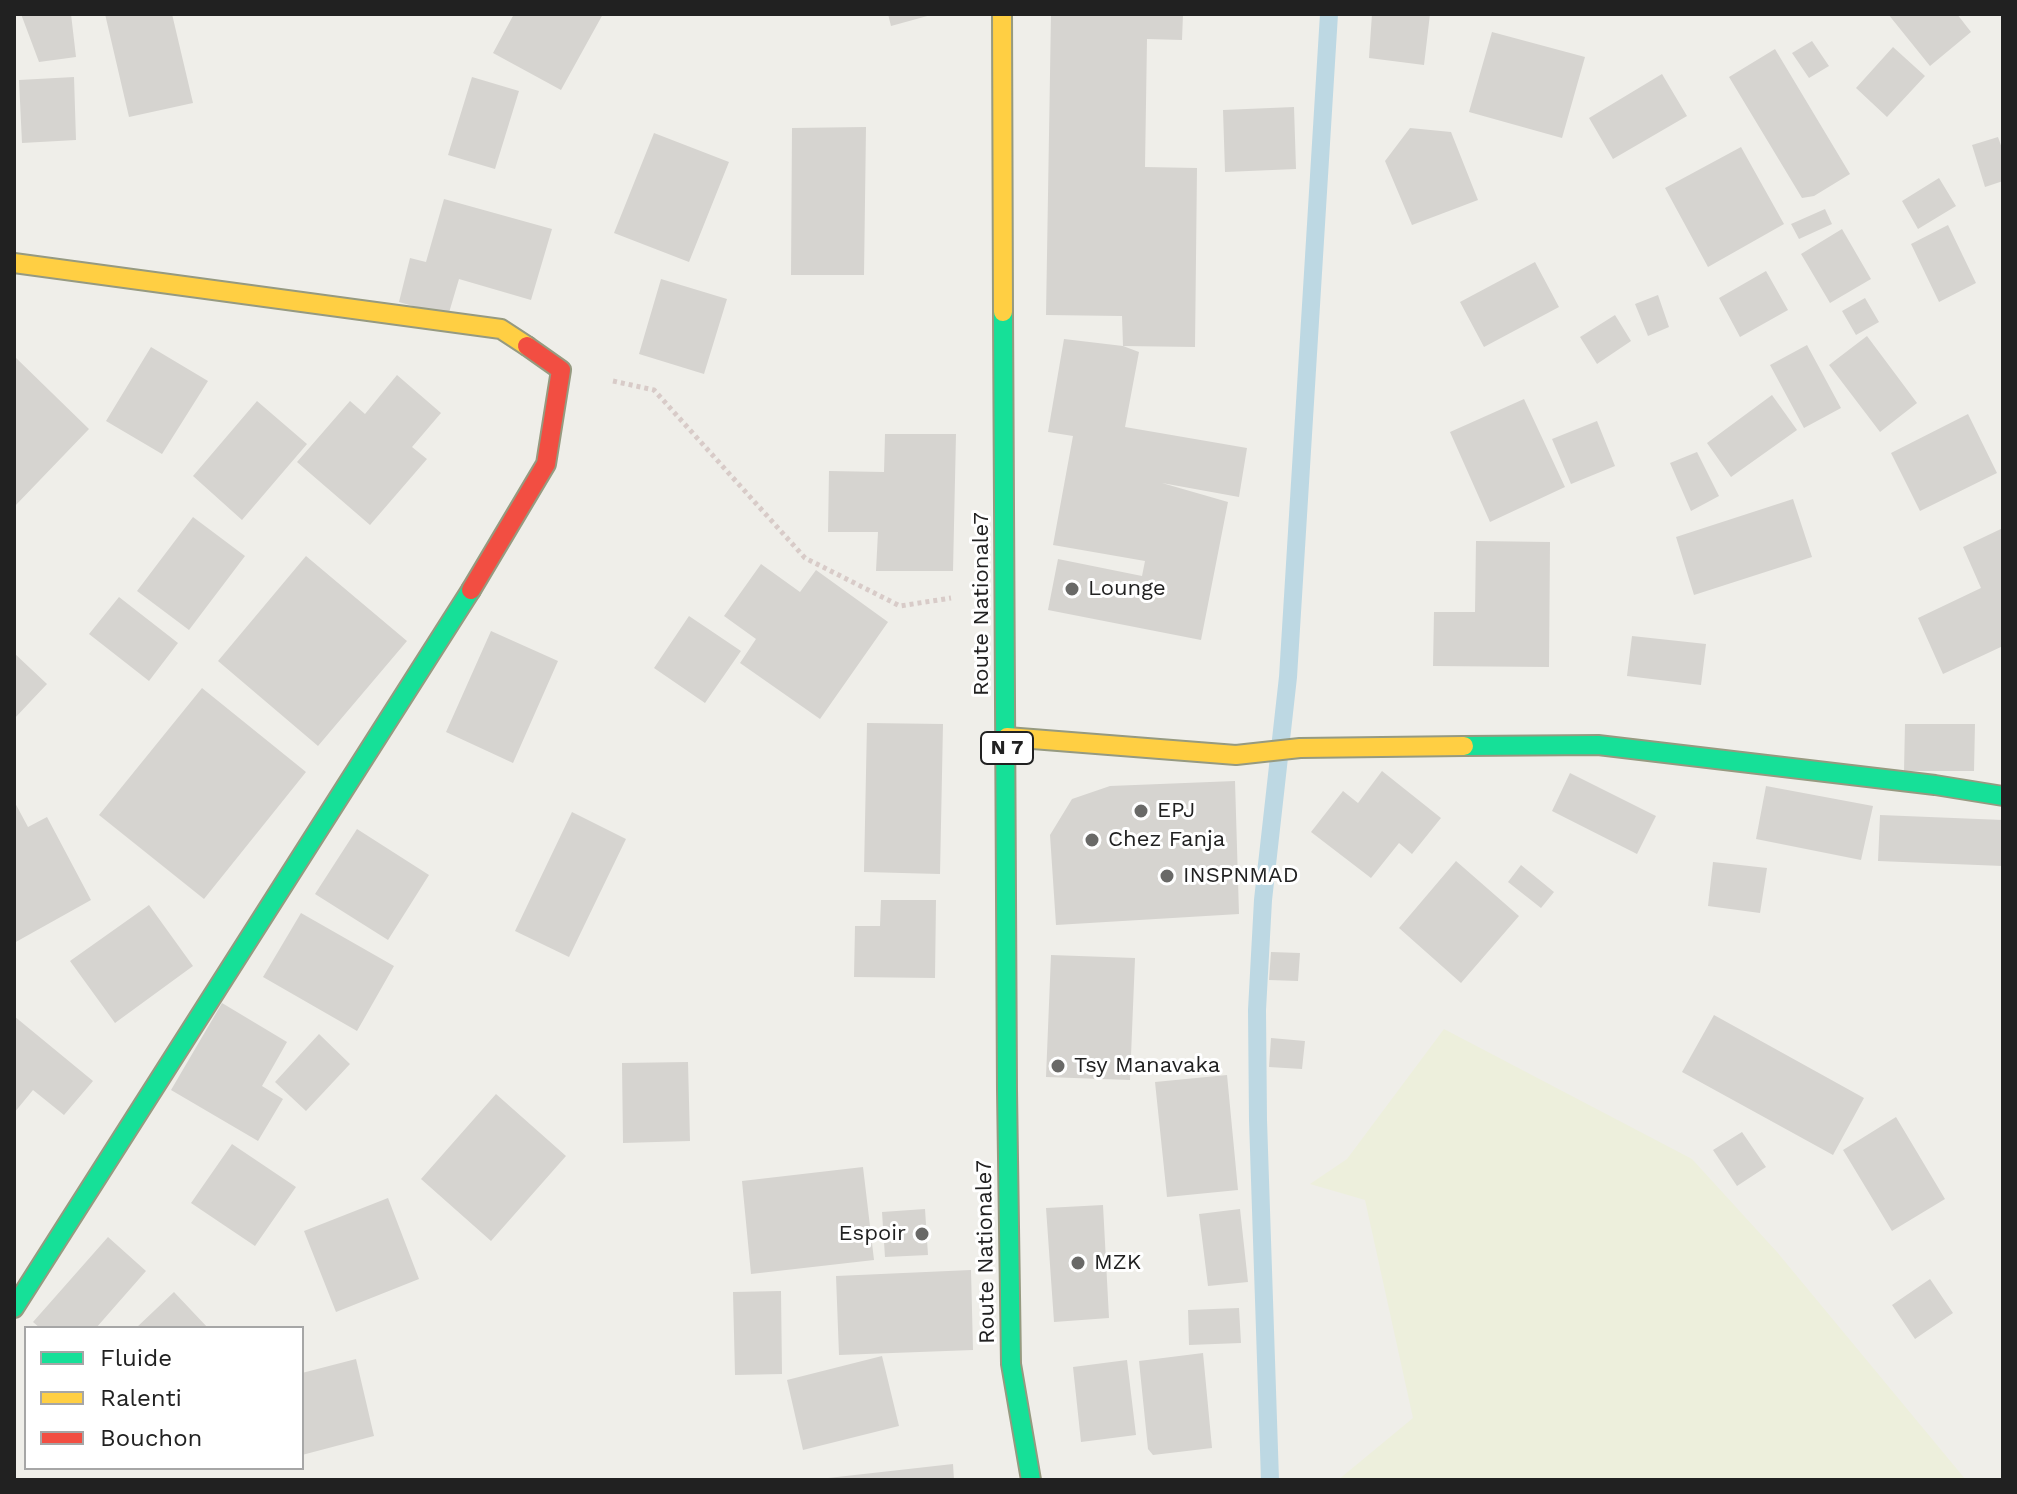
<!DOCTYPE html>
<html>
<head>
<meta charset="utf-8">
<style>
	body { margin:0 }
	#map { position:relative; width:2017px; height:1494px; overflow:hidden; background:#efeee9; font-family:"Work Sans",sans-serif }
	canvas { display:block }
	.frame { position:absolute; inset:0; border:16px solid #212121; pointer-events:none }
	.legend { position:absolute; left:24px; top:1326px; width:280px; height:144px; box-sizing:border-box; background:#fff; border:2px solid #a6a6a6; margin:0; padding:10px 14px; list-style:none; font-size:24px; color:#212121 }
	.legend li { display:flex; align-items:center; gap:16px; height:40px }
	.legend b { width:40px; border:2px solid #a6a6a6 }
</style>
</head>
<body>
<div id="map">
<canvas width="2017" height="1494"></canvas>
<div class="frame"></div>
<ul class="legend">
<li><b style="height:10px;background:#16e098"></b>Fluide</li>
<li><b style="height:10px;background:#ffcf43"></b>Ralenti</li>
<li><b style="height:10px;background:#f24e42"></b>Bouchon</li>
</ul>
</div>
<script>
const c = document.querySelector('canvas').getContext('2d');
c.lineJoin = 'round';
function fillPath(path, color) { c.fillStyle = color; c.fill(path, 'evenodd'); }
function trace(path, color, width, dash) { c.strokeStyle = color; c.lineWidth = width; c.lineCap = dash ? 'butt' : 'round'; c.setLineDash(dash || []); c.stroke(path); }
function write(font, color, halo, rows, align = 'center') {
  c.font = font + ' "Work Sans",sans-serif'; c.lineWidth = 6; c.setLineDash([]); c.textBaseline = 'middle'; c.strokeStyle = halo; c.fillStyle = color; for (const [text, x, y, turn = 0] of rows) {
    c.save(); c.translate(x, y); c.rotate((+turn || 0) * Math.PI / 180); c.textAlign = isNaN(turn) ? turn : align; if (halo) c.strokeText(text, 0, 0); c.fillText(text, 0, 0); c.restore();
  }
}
const farmland = new Path2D(`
	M 1444,1029 L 1692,1159 L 1777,1252 L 1966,1480 L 1338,1480 L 1413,1418 L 1365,1200 L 1310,1184 L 1347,1159 Z`);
const stream = new Path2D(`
	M 1270,1480 L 1258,1120 L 1257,1010 L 1263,900 L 1288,677 L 1329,14`);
const building = new Path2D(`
	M 21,14 L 71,14 L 76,57 L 39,62 Z
	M 105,14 L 172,14 L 193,103 L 129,117 Z
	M 514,14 L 603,14 L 561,90 L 493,53 Z
	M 888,14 L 931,14 L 931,15 L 891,26 Z
	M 1051,14 L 1183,14 L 1182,40 L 1147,39 L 1145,167 L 1197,168 L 1195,347 L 1123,346 L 1139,352 L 1125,427 L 1247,448 L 1239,497 L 1162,483 L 1228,502 L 1201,640 L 1048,610 L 1058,559 L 1142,576 L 1145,561 L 1053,545 L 1073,436 L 1048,432 L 1064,339 L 1123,346 L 1122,316 L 1046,315 Z
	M 1372,14 L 1430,14 L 1424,65 L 1369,58 Z
	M 1888,14 L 1957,14 L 1971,32 L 1930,66 Z
	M 1492,32 L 1585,57 L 1562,138 L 1469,112 Z
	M 1812,41 L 1829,66 L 1809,78 L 1792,53 Z
	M 1893,47 L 1925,76 L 1887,117 L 1856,88 Z
	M 1775,49 L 1850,174 L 1814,196 L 1802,198 L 1729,77 Z
	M 1662,74 L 1687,116 L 1613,159 L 1589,118 Z
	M 74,77 L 76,140 L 22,143 L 19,80 Z
	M 472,77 L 519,91 L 495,169 L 448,155 Z
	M 1294,107 L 1296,169 L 1225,172 L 1223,110 Z
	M 866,127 L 864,275 L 791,275 L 792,128 Z
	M 1410,128 L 1451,132 L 1478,200 L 1412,225 L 1385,161 Z
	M 654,133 L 729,162 L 689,262 L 614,233 Z
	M 1998,137 L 2003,151 L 2003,181 L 1985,187 L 1972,145 Z
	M 1741,147 L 1784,224 L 1708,267 L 1665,188 Z
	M 1939,178 L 1956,206 L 1918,229 L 1902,201 Z
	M 444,199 L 552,229 L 531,300 L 459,279 L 448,316 L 399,302 L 410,258 L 426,262 Z
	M 1825,209 L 1832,224 L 1799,239 L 1791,224 Z
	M 1948,225 L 1976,283 L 1939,302 L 1911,244 Z
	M 1842,229 L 1871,279 L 1830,303 L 1801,254 Z
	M 1535,262 L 1559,307 L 1484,347 L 1460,302 Z
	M 1766,271 L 1788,310 L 1740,337 L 1719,298 Z
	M 661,279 L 727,299 L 704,374 L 639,354 Z
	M 1658,295 L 1669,327 L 1648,336 L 1635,304 Z
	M 1865,298 L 1879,322 L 1856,335 L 1842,311 Z
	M 1615,315 L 1631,341 L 1597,364 L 1580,337 Z
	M 1867,336 L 1917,403 L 1880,432 L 1829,365 Z
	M 1807,345 L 1841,408 L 1804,428 L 1770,365 Z
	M 151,347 L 208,381 L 162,454 L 106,421 Z
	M 14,356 L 89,429 L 14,507 Z
	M 397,375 L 441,413 L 412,447 L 427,459 L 370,525 L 297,462 L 350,401 L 365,414 Z
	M 1772,395 L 1797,430 L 1731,477 L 1707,443 Z
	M 1524,399 L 1565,487 L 1490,522 L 1450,432 Z
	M 257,401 L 307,444 L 242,520 L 193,476 Z
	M 1968,414 L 1997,473 L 1920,511 L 1891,453 Z
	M 1597,421 L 1615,466 L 1571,484 L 1552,439 Z
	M 885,434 L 956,434 L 953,571 L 876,571 L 878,532 L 828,532 L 829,471 L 884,472 Z
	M 1697,452 L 1719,496 L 1691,511 L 1670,463 Z
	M 1793,499 L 1812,557 L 1694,595 L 1676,537 Z
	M 193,517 L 245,556 L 189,630 L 137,591 Z
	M 2003,528 L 2003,646 L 1943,674 L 1918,618 L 1981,588 L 1963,547 Z
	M 1476,541 L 1550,542 L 1549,667 L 1433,666 L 1434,612 L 1475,612 Z
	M 306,556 L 407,641 L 318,746 L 218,661 Z
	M 761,564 L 800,592 L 816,570 L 888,622 L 820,719 L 740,663 L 756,639 L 724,616 Z
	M 119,597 L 178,643 L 149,681 L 89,634 Z
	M 689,616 L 741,651 L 705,703 L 654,668 Z
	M 491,631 L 558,661 L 513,763 L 446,732 Z
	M 1632,636 L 1706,644 L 1701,685 L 1627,676 Z
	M 14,653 L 47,684 L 14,719 Z
	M 202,688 L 306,772 L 204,899 L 99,815 Z
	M 867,723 L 943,724 L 940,874 L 864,872 Z
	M 1905,724 L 1975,724 L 1974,771 L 1904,771 Z
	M 1382,771 L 1441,818 L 1412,854 L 1399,843 L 1371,878 L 1311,832 L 1343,791 L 1358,803 Z
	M 1570,773 L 1656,816 L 1637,854 L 1552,811 Z
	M 1235,781 L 1239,914 L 1056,925 L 1050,835 L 1072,799 L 1110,786 Z
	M 1766,786 L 1873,806 L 1861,860 L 1756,839 Z
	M 14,801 L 28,827 L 47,817 L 91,900 L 14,943 Z
	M 572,812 L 626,839 L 569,957 L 515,931 Z
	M 1880,815 L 2003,820 L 2003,866 L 1878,861 Z
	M 357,829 L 429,875 L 388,940 L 315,894 Z
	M 1456,861 L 1519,916 L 1461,983 L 1399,928 Z
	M 1713,862 L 1767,868 L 1760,913 L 1708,906 Z
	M 1521,865 L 1554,892 L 1541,908 L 1508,882 Z
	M 881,900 L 936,900 L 935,978 L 854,977 L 855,926 L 880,926 Z
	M 149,905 L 193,966 L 115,1023 L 70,961 Z
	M 301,913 L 394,966 L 357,1031 L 263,977 Z
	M 1271,952 L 1300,953 L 1298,981 L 1269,980 Z
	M 1051,955 L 1135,958 L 1130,1080 L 1046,1077 Z
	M 222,1003 L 287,1042 L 262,1086 L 283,1099 L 258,1141 L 171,1090 Z
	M 1714,1015 L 1864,1098 L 1833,1155 L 1682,1072 Z
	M 14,1016 L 93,1081 L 64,1115 L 33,1090 L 14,1113 Z
	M 319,1034 L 350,1064 L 306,1111 L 275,1082 Z
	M 1271,1038 L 1305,1041 L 1302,1069 L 1269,1067 Z
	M 688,1062 L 690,1141 L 623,1143 L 622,1063 Z
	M 1227,1075 L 1238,1190 L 1167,1197 L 1155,1082 Z
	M 496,1094 L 566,1156 L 491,1241 L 421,1179 Z
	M 1896,1117 L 1945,1199 L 1892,1231 L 1843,1150 Z
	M 1742,1132 L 1766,1167 L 1737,1186 L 1713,1150 Z
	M 232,1144 L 296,1187 L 255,1246 L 191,1203 Z
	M 863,1167 L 874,1260 L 751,1274 L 742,1181 Z
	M 388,1198 L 419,1279 L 336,1312 L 304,1231 Z
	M 1103,1205 L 1109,1318 L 1054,1322 L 1046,1208 Z
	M 925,1209 L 928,1255 L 885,1257 L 882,1212 Z
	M 1240,1209 L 1248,1282 L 1208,1286 L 1199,1214 Z
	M 108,1237 L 146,1271 L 96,1328 L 40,1328 L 33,1322 Z
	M 971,1270 L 973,1350 L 839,1355 L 836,1276 Z
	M 1930,1279 L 1953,1313 L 1915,1339 L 1892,1305 Z
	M 781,1291 L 782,1374 L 735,1375 L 733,1292 Z
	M 174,1292 L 208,1328 L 136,1328 Z
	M 1239,1308 L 1241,1343 L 1189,1345 L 1188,1310 Z
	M 1203,1353 L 1212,1448 L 1153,1455 L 1148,1449 L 1139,1361 Z
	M 882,1356 L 899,1426 L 803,1450 L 787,1380 Z
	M 356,1359 L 374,1436 L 302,1455 L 302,1373 Z
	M 1127,1360 L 1136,1435 L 1081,1442 L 1073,1367 Z
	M 953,1464 L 954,1480 L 828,1480 L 828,1478 Z`);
const path = new Path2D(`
	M 613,381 L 654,390 L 805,558 L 900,606 L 951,598`);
const fast = new Path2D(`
	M 1003,312 L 1007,1090 L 1011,1364 L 1031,1480
	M 1464,746 L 1598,745 L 1935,785 L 2003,796
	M 14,1308 L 471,590`);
const slow = new Path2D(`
	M 1002,14 L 1003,312
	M 14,263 L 501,329 L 527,346
	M 1007,737 L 1236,755 L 1300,748 L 1464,746`);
const jam = new Path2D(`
	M 471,590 L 546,464 L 561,370 L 527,346`);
const markers = [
	[1072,589,8,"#696967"],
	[1141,811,8,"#696967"],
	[1092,840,8,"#696967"],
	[1167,876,8,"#696967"],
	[1058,1066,8,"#696967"],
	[922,1234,8,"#696967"],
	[1078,1263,8,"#696967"]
];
const shields = [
	[1007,748,52]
];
const shieldNames = [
	["N 7",1007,748]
];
const poiNames = [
	["Lounge",1088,589],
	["EPJ",1157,811],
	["Chez Fanja",1108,840],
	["INSPNMAD",1183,876],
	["Tsy Manavaka",1074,1066],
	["Espoir",906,1234,"right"],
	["MZK",1094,1263]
];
const streetNames = [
	["Route Nationale7",982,604,-90],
	["Route Nationale7",986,1252,-91]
];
fillPath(farmland, '#edefdc');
trace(stream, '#bdd8e3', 18);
fillPath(building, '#d6d4d0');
trace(fast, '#969a80', 22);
trace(slow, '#969a80', 22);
trace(jam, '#969a80', 22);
trace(path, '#d8cbc8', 5, [4, 4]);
trace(fast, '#16e098', 18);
trace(slow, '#ffcf43', 18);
trace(jam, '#f24e42', 18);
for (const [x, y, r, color] of markers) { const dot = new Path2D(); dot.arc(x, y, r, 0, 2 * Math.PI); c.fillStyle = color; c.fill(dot); trace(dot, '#fff', 3); }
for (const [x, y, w] of shields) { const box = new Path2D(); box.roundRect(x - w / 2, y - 16, w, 32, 6); c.fillStyle = '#fff'; c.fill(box); trace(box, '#212121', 2); }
write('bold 20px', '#212121', null, shieldNames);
write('22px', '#212121', '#fff', poiNames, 'left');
write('22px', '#212121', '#fff', streetNames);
</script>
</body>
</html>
